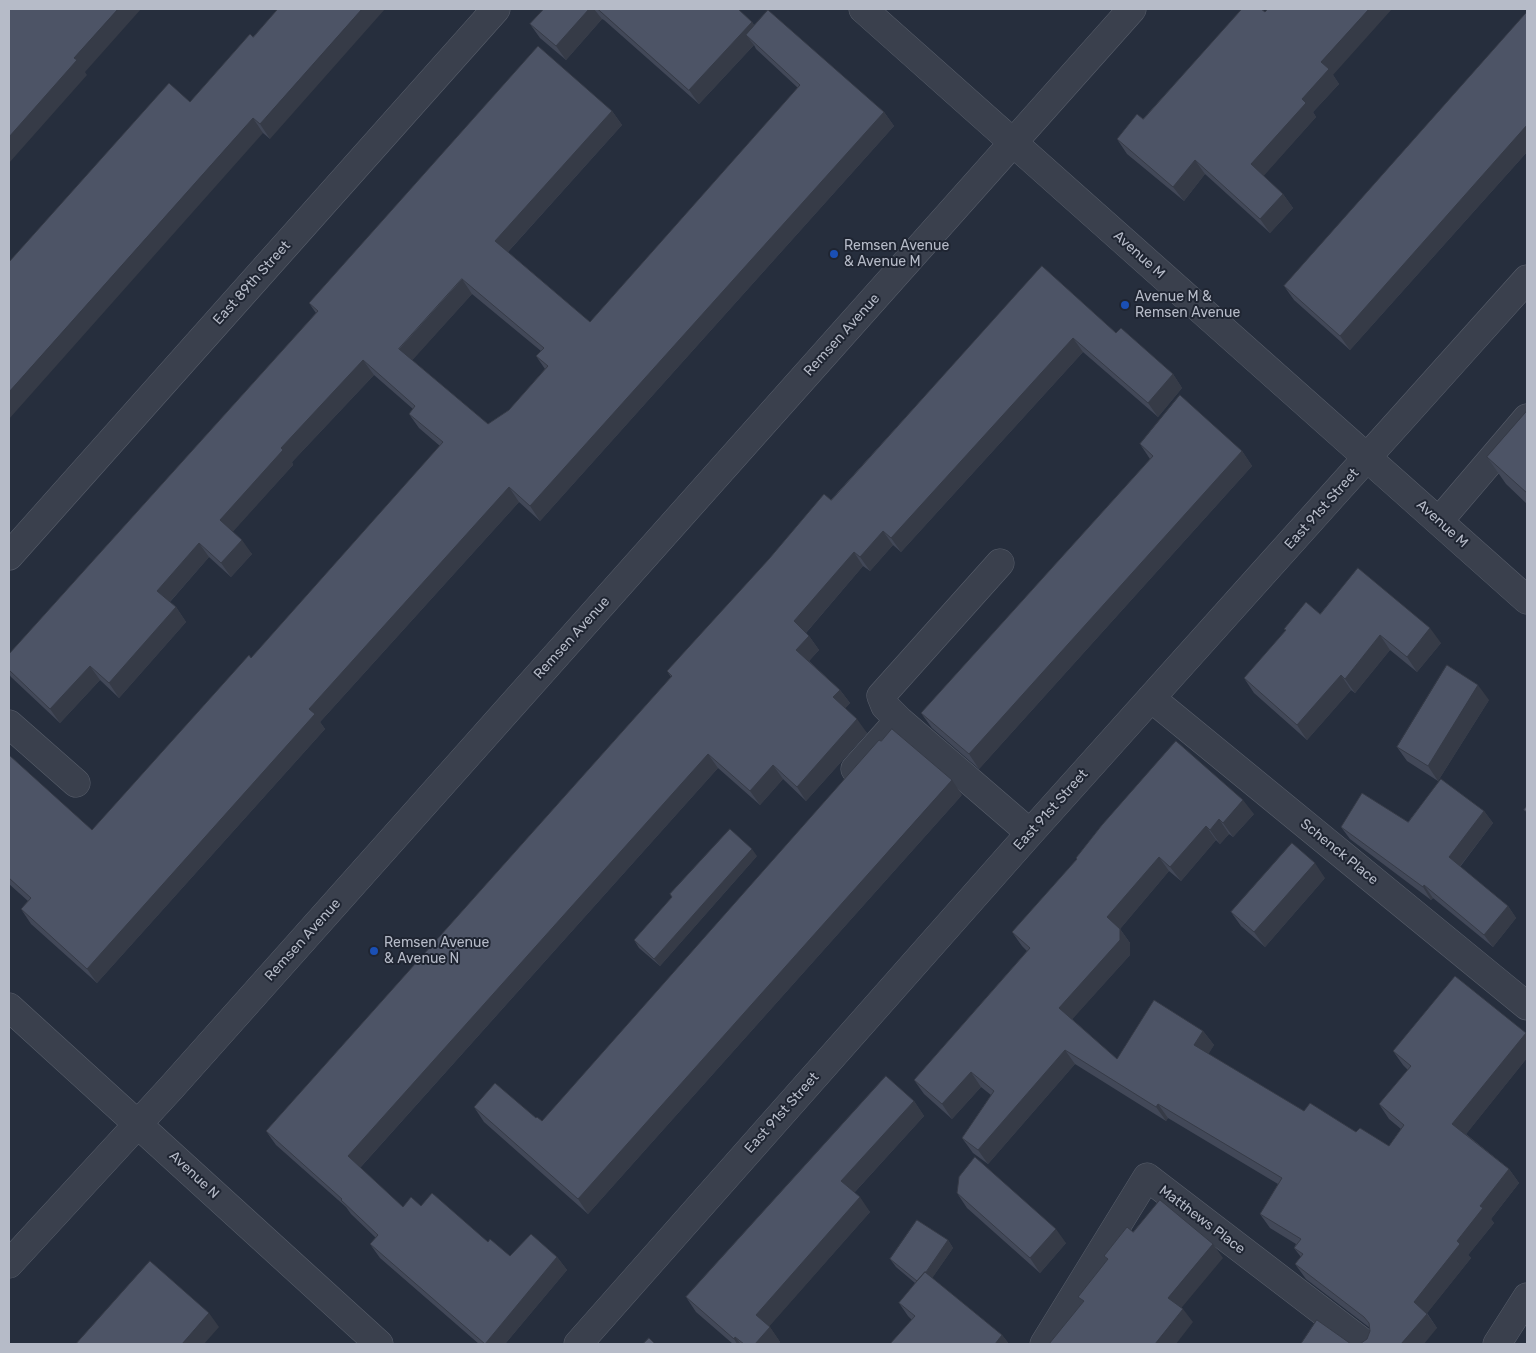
<!DOCTYPE html>
<html>
<head>
<meta charset="utf-8">
<style>
	body { margin:0 }
	#map { position:relative; width:1536px; height:1353px; overflow:hidden; background:#262e3d; font-family:Rubik,sans-serif }
	canvas { display:block }
	.frame { position:absolute; inset:0; border:10px solid #b6bbc8; pointer-events:none }
</style>
</head>
<body>
<div id="map">
<canvas width="1536" height="1353"></canvas>
<div class="frame"></div>
</div>
<script>
const c = document.querySelector('canvas').getContext('2d');
c.lineJoin = 'round';
function trace(path, color, width, dash) { c.strokeStyle = color; c.lineWidth = width; c.lineCap = dash ? 'butt' : 'round'; c.setLineDash(dash || []); c.stroke(path); }
function fillPath(path, color) { c.fillStyle = color; c.fill(path, 'evenodd'); }
function write(font, color, halo, rows, align = 'center') {
  c.font = font + ' Rubik,sans-serif'; c.lineWidth = 4; c.setLineDash([]); c.textBaseline = 'middle'; c.strokeStyle = halo; c.fillStyle = color; for (const [text, x, y, turn = 0] of rows) {
    c.save(); c.translate(x, y); c.rotate((+turn || 0) * Math.PI / 180); c.textAlign = isNaN(turn) ? turn : align; if (halo) c.strokeText(text, 0, 0); c.fillText(text, 0, 0); c.restore();
  }
}
const minor = new Path2D(`
	M 863,9 L 1527,600
	M 1439,521 L 1527,418
	M 9,556 L 496,9
	M 1000,563 L 881,696 L 885,706 L 899,720 L 1030,833
	M 1151,698 L 1527,1006
	M 9,724 L 76,783
	M 855,769 L 899,720
	M 9,1007 L 379,1344
	M 9,1264 L 171,1088 L 1132,9
	M 578,1344 L 1030,833 L 1527,279
	M 1044,1344 L 1147,1177 L 1365,1344
	M 1497,1344 L 1527,1297`);
const wall = new Path2D(`
	M 544,9 L 738,9 L 752,22 L 754,25 L 884,112 L 894,126 L 540,521 L 519,502 L 320,722 L 325,729 L 97,983 L 31,924 L 21,909 L 28,901 L 9,884 L 9,755 L 92,830 L 251,658 L 440,446 L 419,428 L 409,414 L 413,409 L 374,375 L 292,462 L 293,465 L 232,532 L 252,554 L 231,577 L 209,557 L 170,602 L 176,607 L 186,622 L 119,698 L 100,680 L 60,723 L 11,677 L 9,674 L 9,654 L 316,313 L 309,303 L 612,111 L 622,125 L 508,252 L 590,322 L 798,88 L 756,49 L 754,45 L 699,104 L 604,20 L 602,19 L 566,60 L 540,38 L 530,24 ZM 472,294 L 541,351 L 536,356 L 545,369 L 509,410 L 488,424 L 412,360 Z
	M 1527,12 L 1527,152 L 1350,350 L 1294,300 L 1284,286 Z
	M 250,34 L 270,139 L 263,133 L 190,102 Z
	M 1333,75 L 1339,84 L 1313,112 L 1316,117 L 1263,176 L 1283,194 L 1293,208 L 1270,233 L 1205,174 L 1184,201 L 1127,154 L 1117,139 L 1143,119 Z
	M 1042,266 L 1116,333 L 1173,374 L 1182,388 L 1158,417 L 1083,352 L 901,552 L 893,545 L 870,571 L 863,566 L 806,633 L 809,636 L 819,650 L 809,661 L 840,690 L 850,703 L 845,708 L 867,733 L 806,801 L 783,779 L 760,805 L 718,768 L 360,1168 L 403,1207 L 421,1206 L 488,1242 L 510,1256 L 557,1257 L 567,1270 L 505,1344 L 479,1344 L 380,1258 L 370,1244 L 376,1238 L 351,1214 L 346,1207 L 276,1145 L 266,1131 L 671,677 L 667,671 L 831,500 Z
	M 1527,411 L 1527,504 L 1506,484 L 1487,457 Z
	M 1140,444 L 1242,451 L 1252,466 L 979,769 L 932,728 L 921,713 L 1150,459 Z
	M 1320,614 L 1441,643 L 1417,672 L 1390,650 L 1355,693 L 1351,690 L 1307,740 L 1254,693 L 1244,678 L 1286,631 L 1284,629 Z
	M 1489,700 L 1438,781 L 1407,761 L 1397,747 Z
	M 962,795 L 588,1214 L 484,1122 L 474,1107 L 536,1118 L 542,1121 Z
	M 1484,811 L 1493,823 L 1460,867 L 1508,906 L 1516,918 L 1493,947 L 1433,898 L 1431,900 L 1350,839 L 1341,827 L 1408,822 Z
	M 1254,814 L 1233,837 L 1229,834 L 1220,844 L 1216,840 L 1181,881 L 1169,871 L 1120,929 L 1130,943 L 1130,955 L 1072,1019 L 1117,1059 L 1203,1031 L 1214,1045 L 1208,1054 L 1304,1111 L 1356,1132 L 1389,1146 L 1401,1129 L 1389,1119 L 1379,1104 L 1408,1070 L 1403,1065 L 1393,1051 L 1526,1033 L 1527,1036 L 1527,1058 L 1466,1134 L 1509,1169 L 1519,1183 L 1491,1219 L 1494,1223 L 1468,1255 L 1471,1258 L 1427,1313 L 1437,1328 L 1360,1344 L 1367,1339 L 1370,1331 L 1370,1328 L 1306,1279 L 1295,1264 L 1301,1257 L 1294,1248 L 1296,1244 L 1270,1228 L 1260,1214 L 1278,1184 L 1168,1118 L 1166,1121 L 1075,1064 L 988,1164 L 973,1153 L 962,1138 L 991,1095 L 981,1087 L 952,1119 L 924,1094 L 914,1080 L 1027,951 L 1022,946 L 1012,932 L 1077,859 L 1076,858 L 1102,825 Z
	M 757,856 L 660,966 L 639,948 L 634,940 L 672,897 L 670,894 Z
	M 1325,878 L 1265,947 L 1241,926 L 1231,912 Z
	M 914,1101 L 924,1116 L 854,1193 L 870,1212 L 769,1326 L 780,1342 L 778,1344 L 733,1344 L 696,1312 L 686,1297 Z
	M 957,1193 L 1066,1243 L 1040,1273 L 967,1208 Z
	M 948,1240 L 953,1248 L 932,1278 L 1002,1335 L 1009,1344 L 890,1344 L 912,1320 L 908,1316 L 899,1303 L 915,1283 L 896,1267 L 890,1259 Z`);
const shadedWall = new Path2D(`
	M 118,9 L 141,9 L 85,72 L 87,75 L 9,163 L 9,137 L 74,58 Z
	M 362,9 L 385,9 L 270,139 L 260,124 Z
	M 589,9 L 594,9 L 602,19 L 566,60 L 556,46 Z
	M 1369,9 L 1392,9 L 1333,75 L 1339,84 L 1313,112 L 1316,117 L 1261,179 L 1251,164 L 1302,99 L 1321,62 Z
	M 752,22 L 762,36 L 746,35 L 754,45 L 699,104 L 689,90 Z
	M 612,111 L 622,125 L 505,255 L 495,241 Z
	M 884,112 L 894,126 L 540,521 L 530,506 Z
	M 253,118 L 263,133 L 9,419 L 9,392 Z
	M 1527,125 L 1527,152 L 1350,350 L 1340,336 Z
	M 1195,160 L 1205,174 L 1184,201 L 1173,187 Z
	M 1283,194 L 1293,208 L 1270,233 L 1260,219 Z
	M 462,279 L 472,294 L 409,364 L 399,349 Z
	M 1073,338 L 1083,352 L 901,552 L 891,538 Z
	M 363,360 L 374,375 L 292,462 L 293,465 L 230,535 L 220,520 L 281,448 Z
	M 1173,374 L 1182,388 L 1158,417 L 1148,403 Z
	M 1242,451 L 1252,466 L 979,769 L 969,754 Z
	M 509,487 L 519,502 L 320,722 L 325,729 L 97,983 L 87,969 L 309,709 Z
	M 883,531 L 893,545 L 870,571 L 860,557 Z
	M 242,540 L 252,554 L 231,577 L 221,563 Z
	M 199,543 L 209,557 L 167,605 L 157,591 Z
	M 854,552 L 863,566 L 804,635 L 794,621 Z
	M 176,607 L 186,622 L 119,698 L 109,683 Z
	M 1430,628 L 1441,643 L 1417,672 L 1407,657 Z
	M 1380,635 L 1390,650 L 1355,693 L 1345,679 Z
	M 809,636 L 819,650 L 806,664 L 796,650 Z
	M 90,666 L 100,680 L 60,723 L 50,709 Z
	M 1341,675 L 1351,690 L 1307,740 L 1297,725 Z
	M 1478,685 L 1489,700 L 1438,781 L 1428,766 Z
	M 840,690 L 850,703 L 843,711 L 833,697 Z
	M 857,719 L 867,733 L 806,801 L 797,787 Z
	M 708,754 L 718,768 L 358,1170 L 348,1156 Z
	M 773,765 L 783,779 L 760,805 L 750,791 Z
	M 952,780 L 962,795 L 588,1214 L 578,1199 Z
	M 1243,800 L 1254,814 L 1233,837 L 1223,823 Z
	M 1484,811 L 1493,823 L 1457,870 L 1449,857 Z
	M 1219,819 L 1229,834 L 1220,844 L 1210,830 Z
	M 1206,826 L 1216,840 L 1181,881 L 1170,867 Z
	M 752,849 L 757,856 L 660,966 L 654,959 Z
	M 1159,857 L 1169,871 L 1120,929 L 1130,943 L 1130,955 L 1069,1023 L 1059,1008 L 1107,917 Z
	M 1315,863 L 1325,878 L 1265,947 L 1254,932 Z
	M 1424,885 L 1433,898 L 1431,900 L 1423,887 Z
	M 1508,906 L 1516,918 L 1493,947 L 1484,935 Z
	M 1203,1031 L 1214,1045 L 1205,1060 L 1194,1045 Z
	M 1526,1033 L 1527,1036 L 1527,1058 L 1463,1138 L 1452,1124 Z
	M 1065,1050 L 1075,1064 L 988,1164 L 978,1150 Z
	M 971,1072 L 981,1087 L 952,1119 L 942,1104 Z
	M 914,1101 L 924,1116 L 851,1196 L 841,1181 Z
	M 1158,1104 L 1168,1118 L 1166,1121 L 1156,1107 Z
	M 1509,1169 L 1519,1183 L 1491,1219 L 1494,1223 L 1468,1255 L 1471,1258 L 1424,1317 L 1414,1302 L 1457,1241 L 1480,1206 Z
	M 860,1197 L 870,1212 L 767,1329 L 756,1315 Z
	M 1056,1229 L 1066,1243 L 1040,1273 L 1030,1258 Z
	M 948,1240 L 953,1248 L 924,1290 L 919,1283 Z
	M 1213,1244 L 1223,1258 L 1178,1312 L 1168,1298 Z
	M 557,1257 L 567,1270 L 505,1344 L 485,1344 Z
	M 1183,1309 L 1193,1322 L 1176,1344 L 1155,1344 Z
	M 209,1313 L 219,1327 L 204,1344 L 182,1344 Z
	M 1427,1314 L 1437,1328 L 1424,1344 L 1401,1344 Z
	M 770,1327 L 780,1342 L 778,1344 L 755,1344 Z
	M 1002,1335 L 1009,1344 L 995,1344 Z
	M 735,1337 L 741,1344 L 737,1344 L 734,1339 Z`);
const building = new Path2D(`
	M 9,9 L 118,9 L 74,58 L 77,60 L 9,137 Z
	M 278,9 L 362,9 L 260,124 L 253,118 L 9,392 L 9,262 L 169,83 L 190,102 L 250,34 L 253,37 Z
	M 544,9 L 589,9 L 556,46 L 530,24 Z
	M 598,9 L 738,9 L 752,22 L 689,90 Z
	M 1242,9 L 1261,9 L 1265,12 L 1268,9 L 1369,9 L 1321,62 L 1329,69 L 1302,99 L 1306,103 L 1251,164 L 1283,194 L 1260,219 L 1195,160 L 1173,187 L 1117,139 L 1137,114 L 1143,119 Z
	M 768,10 L 884,112 L 530,506 L 509,487 L 309,709 L 315,714 L 87,969 L 21,909 L 31,898 L 9,878 L 9,755 L 92,830 L 249,655 L 251,658 L 443,442 L 409,414 L 415,406 L 363,360 L 281,448 L 283,450 L 220,520 L 242,540 L 221,563 L 199,543 L 157,591 L 176,607 L 109,683 L 90,666 L 50,709 L 9,670 L 9,654 L 318,311 L 309,303 L 538,46 L 612,111 L 495,241 L 590,322 L 800,85 L 746,35 ZM 462,279 L 544,348 L 536,356 L 548,366 L 509,410 L 488,424 L 399,349 Z
	M 1527,12 L 1527,125 L 1340,336 L 1284,286 Z
	M 1042,266 L 1116,333 L 1121,328 L 1173,374 L 1148,403 L 1073,338 L 891,538 L 883,531 L 860,557 L 854,552 L 794,621 L 809,636 L 796,650 L 840,690 L 833,697 L 857,719 L 797,787 L 773,765 L 750,791 L 708,754 L 348,1156 L 403,1207 L 411,1197 L 421,1206 L 432,1193 L 488,1242 L 490,1239 L 510,1256 L 531,1234 L 557,1257 L 485,1344 L 370,1244 L 378,1235 L 341,1200 L 342,1199 L 266,1131 L 672,676 L 667,671 L 769,559 L 824,494 L 831,500 Z
	M 1180,395 L 1242,451 L 969,754 L 921,713 L 1153,456 L 1140,444 Z
	M 1527,411 L 1527,493 L 1487,457 Z
	M 1358,568 L 1430,628 L 1407,657 L 1380,635 L 1345,679 L 1341,675 L 1297,725 L 1244,678 L 1286,630 L 1284,629 L 1306,602 L 1320,614 Z
	M 1447,665 L 1478,685 L 1428,766 L 1397,747 Z
	M 892,729 L 952,780 L 578,1199 L 474,1107 L 495,1083 L 536,1118 L 537,1117 L 542,1121 L 879,740 L 881,741 Z
	M 1176,741 L 1243,800 L 1223,823 L 1219,819 L 1210,830 L 1206,826 L 1170,867 L 1159,857 L 1107,917 L 1120,929 L 1120,940 L 1059,1008 L 1117,1059 L 1154,1000 L 1203,1031 L 1194,1045 L 1304,1111 L 1310,1103 L 1356,1132 L 1360,1128 L 1389,1146 L 1404,1125 L 1379,1104 L 1411,1066 L 1393,1051 L 1455,976 L 1526,1033 L 1452,1124 L 1509,1169 L 1480,1206 L 1483,1208 L 1457,1241 L 1460,1244 L 1414,1302 L 1427,1314 L 1401,1344 L 1358,1344 L 1360,1344 L 1367,1339 L 1370,1331 L 1369,1323 L 1364,1317 L 1295,1264 L 1303,1254 L 1294,1248 L 1301,1239 L 1260,1214 L 1282,1178 L 1158,1104 L 1156,1107 L 1065,1050 L 978,1150 L 962,1138 L 994,1091 L 971,1072 L 942,1104 L 914,1080 L 1030,948 L 1012,932 L 1077,859 L 1076,858 L 1102,825 Z
	M 1441,779 L 1484,811 L 1449,857 L 1508,906 L 1484,935 L 1424,885 L 1423,887 L 1341,827 L 1362,793 L 1408,822 Z
	M 1527,806 L 1527,812 L 1524,810 Z
	M 730,829 L 752,849 L 654,959 L 634,940 L 672,897 L 670,894 Z
	M 1292,843 L 1315,863 L 1254,932 L 1231,912 Z
	M 886,1076 L 914,1101 L 841,1181 L 860,1197 L 756,1315 L 770,1327 L 755,1344 L 744,1344 L 735,1337 L 734,1339 L 686,1297 Z
	M 975,1157 L 1056,1229 L 1030,1258 L 957,1193 L 959,1177 Z
	M 1160,1200 L 1213,1244 L 1168,1298 L 1183,1309 L 1155,1344 L 1049,1344 L 1084,1301 L 1078,1297 L 1108,1259 L 1104,1256 L 1127,1227 L 1133,1232 Z
	M 917,1220 L 948,1240 L 926,1272 L 925,1272 L 917,1281 L 890,1259 Z
	M 150,1261 L 209,1313 L 182,1344 L 76,1344 Z
	M 925,1272 L 1002,1335 L 995,1344 L 890,1344 L 915,1316 L 899,1303 Z
	M 1317,1320 L 1351,1344 L 1301,1344 Z
	M 649,1338 L 655,1344 L 643,1344 Z`);
const markers = [
	[834,254,5,"#1a4fb4"],
	[1125,305,5,"#1a4fb4"],
	[374,951,5,"#1a4fb4"]
];
const poiNames = [
	["Remsen Avenue",844,246],
	["& Avenue M",844,262],
	["Avenue M &",1135,297],
	["Remsen Avenue",1135,313],
	["Remsen Avenue",384,943],
	["& Avenue N",384,959]
];
const streetNames = [
	["Avenue M",1139,255,42],
	["East 89th Street",252,283,-48],
	["Remsen Avenue",842,335,-48],
	["East 91st Street",1322,509,-48],
	["Avenue M",1442,524,42],
	["Remsen Avenue",572,638,-48],
	["East 91st Street",1051,810,-48],
	["Schenck Place",1339,852,39],
	["Remsen Avenue",303,940,-48],
	["East 91st Street",782,1113,-48],
	["Avenue N",194,1175,43],
	["Matthews Place",1202,1220,37]
];
trace(minor, '#585e6b', 29);
trace(minor, '#3a404d', 28);
fillPath(wall, '#424858');
fillPath(shadedWall, '#363b47');
fillPath(building, '#4d5466');
trace(building, '#363b47', 1);
for (const [x, y, r, color] of markers) { const dot = new Path2D(); dot.arc(x, y, r, 0, 2 * Math.PI); c.fillStyle = color; c.fill(dot); trace(dot, '#1f2532', 2); }
write('14px', '#b6bbc8', '#1f2532', poiNames, 'left');
write('14px', '#b6bbc8', '#1f2532', streetNames);
</script>
</body>
</html>
